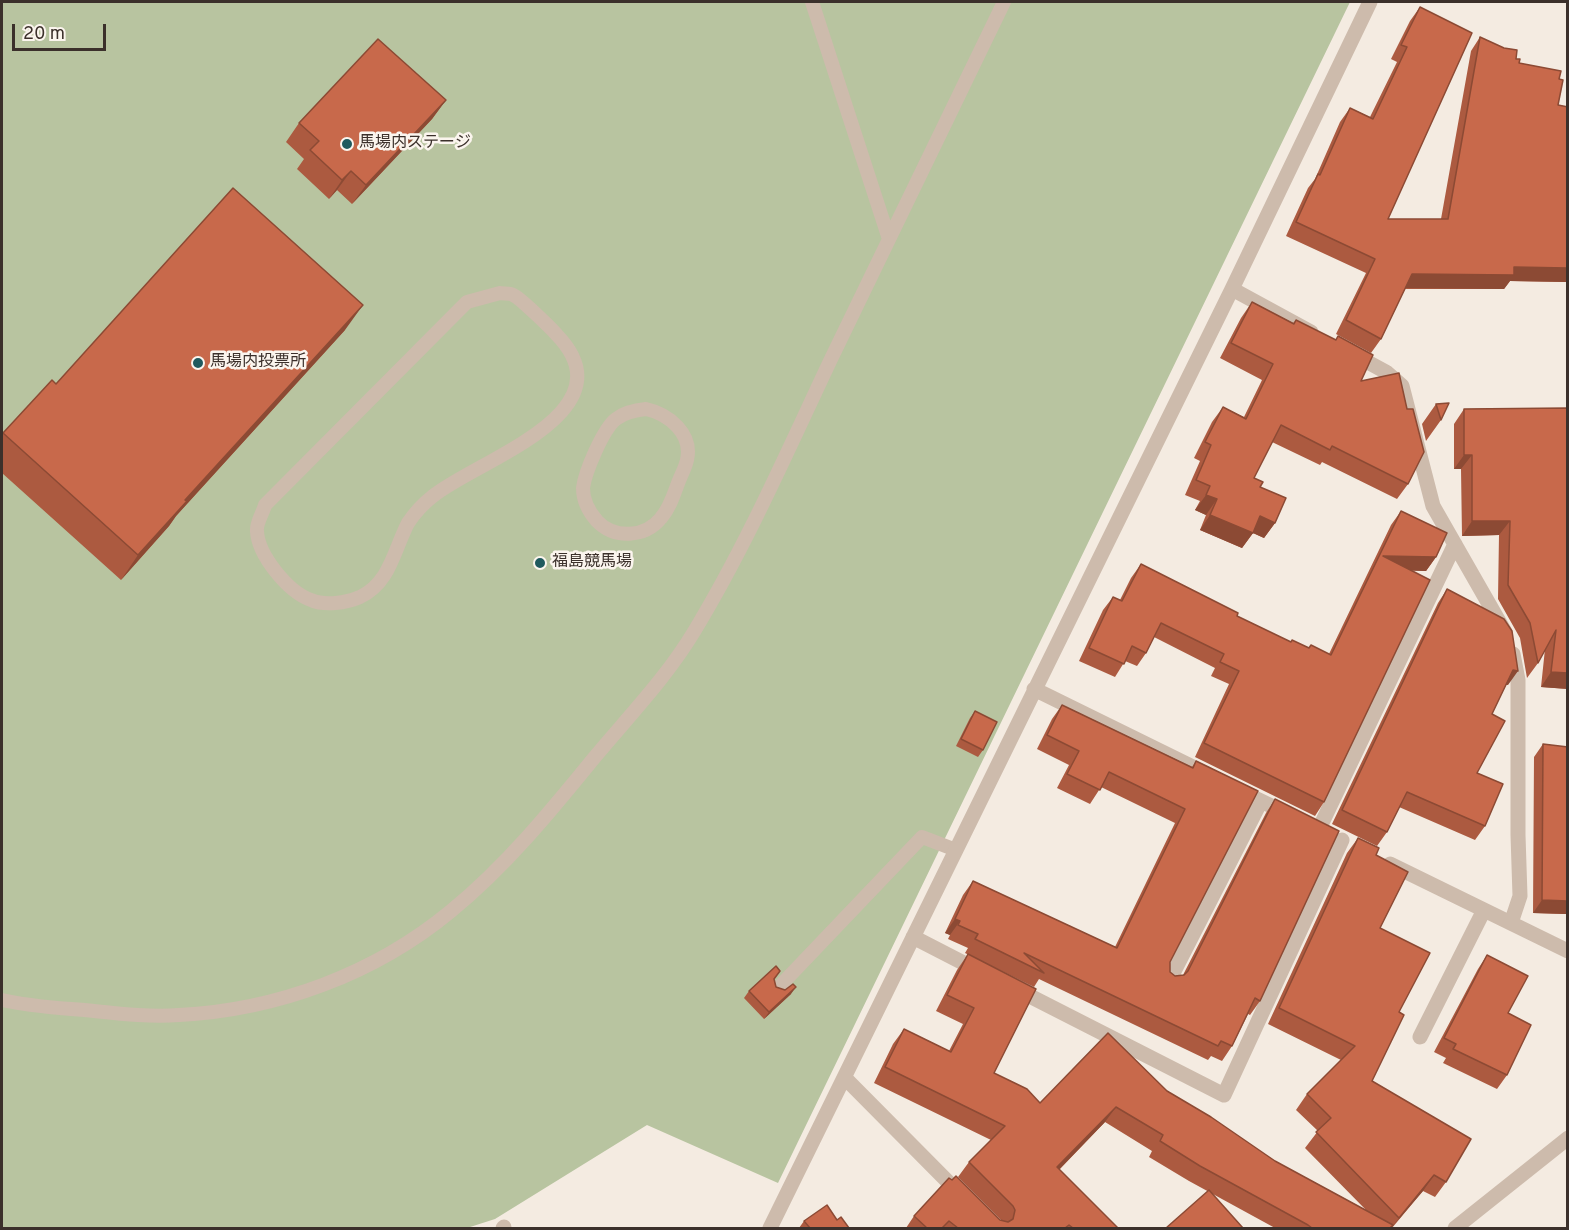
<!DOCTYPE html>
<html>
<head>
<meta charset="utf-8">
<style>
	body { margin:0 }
	#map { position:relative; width:1569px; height:1230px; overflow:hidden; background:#f4ebe1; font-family:Overpass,sans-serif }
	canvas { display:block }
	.frame { position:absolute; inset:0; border:3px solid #3b302b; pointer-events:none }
	.scale { position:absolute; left:12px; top:24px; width:94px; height:27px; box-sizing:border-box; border:3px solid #3b302b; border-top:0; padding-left:8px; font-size:18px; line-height:21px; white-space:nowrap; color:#3b302b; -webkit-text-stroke:4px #fbf5ee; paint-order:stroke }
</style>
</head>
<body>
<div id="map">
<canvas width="1569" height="1230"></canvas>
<div class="frame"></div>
<div class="scale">20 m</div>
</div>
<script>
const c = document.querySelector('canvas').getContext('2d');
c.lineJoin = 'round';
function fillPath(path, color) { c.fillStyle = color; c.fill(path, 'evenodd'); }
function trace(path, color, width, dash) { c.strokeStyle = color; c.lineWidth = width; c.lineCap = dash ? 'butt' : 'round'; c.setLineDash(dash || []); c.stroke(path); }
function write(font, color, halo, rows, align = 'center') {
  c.font = font + ' Overpass,"Noto Sans JP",sans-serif'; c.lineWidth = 5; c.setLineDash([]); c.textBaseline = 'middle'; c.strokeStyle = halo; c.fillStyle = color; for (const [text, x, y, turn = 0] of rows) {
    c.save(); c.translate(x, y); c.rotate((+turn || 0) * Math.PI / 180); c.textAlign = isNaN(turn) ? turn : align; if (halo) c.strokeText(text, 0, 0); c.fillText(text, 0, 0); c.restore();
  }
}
const green = new Path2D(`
	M 2,2 L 1350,2 L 778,1183 L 647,1125 L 495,1219 L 467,1228 L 2,1228 Z`);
const lane = new Path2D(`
	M 812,2 L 889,239
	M 500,293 C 503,294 510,293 513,295 C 519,297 551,328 557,335 C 632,413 477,460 433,496 C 424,503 414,514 408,523 C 394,550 390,583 360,597 C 346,603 325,606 311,600 C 288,592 258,555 257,531 C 256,523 263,513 265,505 L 459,310 L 467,302 Z
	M 646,409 C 669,414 693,434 687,460 C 685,469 680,477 677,486 C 673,497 669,509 661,518 C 645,538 614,539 597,521 C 589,512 583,500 583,488 C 585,472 603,429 616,419 C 625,412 635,410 646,409 Z
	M 778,988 L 922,837 L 956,850
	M 2,1000 C 32,1007 63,1008 94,1011 C 123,1014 151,1017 179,1015 C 277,1010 375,974 451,911 C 505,867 550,812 594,758 C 629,716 667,677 695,630 C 747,544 788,450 831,359 C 889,240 946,121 1004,2`);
const street = new Path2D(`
	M 1232,289 L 1311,332
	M 1351,353 L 1386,372 L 1402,386 L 1433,506 L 1505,632
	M 1034,689 L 1209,775
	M 1236,789 L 1288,814
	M 1319,829 L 1455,544
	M 1390,864 L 1568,951
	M 1511,923 L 1520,896 L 1518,835 L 1518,680 L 1513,654
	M 913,937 L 979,971
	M 1169,981 L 1261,801
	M 1014,988 L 1224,1095 L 1342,840
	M 1420,1037 L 1484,910
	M 845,1078 L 961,1195
	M 503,1228 L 504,1227
	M 770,1228 L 1232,289 L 1370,2
	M 1455,1228 L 1568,1138`);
const wall = new Path2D(`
	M 1420,7 L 1388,219 L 1441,219 L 1471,51 L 1480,37 L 1516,59 L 1519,63 L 1559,79 L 1558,105 L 1568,107 L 1568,281 L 1567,282 L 1510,281 L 1504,289 L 1405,289 L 1381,339 L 1371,353 L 1336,334 L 1366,273 L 1286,236 L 1308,188 L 1315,179 L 1340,122 L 1350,108 L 1370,117 L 1397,62 L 1391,59 L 1410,21 Z
	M 446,100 L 432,119 L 352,204 L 337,190 L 329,199 L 297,169 L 304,159 L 286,142 L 299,123 Z
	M 1252,302 L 1293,323 L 1296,320 L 1335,340 L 1338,336 L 1361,381 L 1408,484 L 1397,499 L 1322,462 L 1320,465 L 1272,442 L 1254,478 L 1260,487 L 1275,523 L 1264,538 L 1253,533 L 1242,548 L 1200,530 L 1206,515 L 1195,510 L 1200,501 L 1185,495 L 1200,461 L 1194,458 L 1212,422 L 1223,407 L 1244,417 L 1262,380 L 1220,358 L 1241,318 Z
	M 345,330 L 176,516 L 169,526 L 121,580 L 2,473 L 2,435 L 56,384 Z
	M 1436,404 L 1441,420 L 1426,441 L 1422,424 Z
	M 1568,408 L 1568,689 L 1541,687 L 1545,649 L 1538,663 L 1527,678 L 1520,638 L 1498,599 L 1499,535 L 1462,536 L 1461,469 L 1454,469 L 1454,424 L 1464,409 Z
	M 1401,511 L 1436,557 L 1426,571 L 1410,570 L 1324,802 L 1315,816 L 1195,757 L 1229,684 L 1211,676 L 1215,668 L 1154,637 L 1146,653 L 1137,666 L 1125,661 L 1115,677 L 1079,661 L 1103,610 L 1113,597 L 1120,600 L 1131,578 L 1141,564 L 1237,616 L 1290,642 L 1329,654 L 1391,525 Z
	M 1447,589 L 1508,685 L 1506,685 L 1492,714 L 1477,773 L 1485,826 L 1475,840 L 1399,807 L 1387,832 L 1377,846 L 1332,824 L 1438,603 Z
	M 1062,705 L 1192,767 L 1196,761 L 1170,962 L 1170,972 L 1175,976 L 1183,975 L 1266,813 L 1275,799 L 1260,1001 L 1250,1015 L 1248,1014 L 1232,1046 L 1222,1061 L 1211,1056 L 1208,1060 L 1039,979 L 1034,987 L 965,953 L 968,948 L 948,939 L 950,935 L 945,933 L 963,895 L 973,881 L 1115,947 L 1175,823 L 1101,787 L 1090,804 L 1057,788 L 1069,765 L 1037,749 L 1052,719 Z
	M 975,711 L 983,750 L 978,757 L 956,746 L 970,718 Z
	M 1543,744 L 1566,914 L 1533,913 L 1534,757 Z
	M 1358,838 L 1376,855 L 1380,928 L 1399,1012 L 1372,1081 L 1446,1182 L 1435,1197 L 1423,1191 L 1392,1228 L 1275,1228 L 1189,1181 L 1149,1157 L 1152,1151 L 1105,1122 L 1059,1170 L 1118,1228 L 906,1228 L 914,1216 L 1001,1220 L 958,1177 L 969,1162 L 991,1140 L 874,1083 L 893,1044 L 904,1029 L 949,1051 L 963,1024 L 936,1011 L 957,970 L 968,954 L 994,1073 L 1040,1103 L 1167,1091 L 1275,1161 L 1366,1210 L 1305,1148 L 1318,1131 L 1296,1110 L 1307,1094 L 1341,1060 L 1268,1024 L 1347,853 Z
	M 1487,955 L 1507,1075 L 1497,1089 L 1443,1063 L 1446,1058 L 1434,1052 L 1478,969 Z
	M 774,979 L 776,987 L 791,994 L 764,1019 L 744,998 L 749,991 Z
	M 837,1220 L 849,1228 L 799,1228 L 804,1221 Z`);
const shadedWall = new Path2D(`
	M 446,100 L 432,119 L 352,204 L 366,185 Z
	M 351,171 L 337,190 L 329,199 L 342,180 Z
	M 1514,267 L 1568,268 L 1568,281 L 1567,282 L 1510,281 L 1504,289 L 1402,288 L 1412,274 Z
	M 363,305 L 345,330 L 176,516 L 169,526 L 121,580 L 138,555 L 185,500 Z
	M 1464,455 L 1472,455 L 1461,469 L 1454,469 Z
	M 1206,495 L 1217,499 L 1206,515 L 1195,510 Z
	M 1210,515 L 1260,516 L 1275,523 L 1264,538 L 1253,533 L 1242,548 L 1200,530 Z
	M 1472,521 L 1510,521 L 1499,535 L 1462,536 Z
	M 1383,556 L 1436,557 L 1426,571 L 1373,570 Z
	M 1513,670 L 1518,671 L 1508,685 L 1503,684 Z
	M 1551,672 L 1568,673 L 1568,689 L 1541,687 Z
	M 1542,900 L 1568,901 L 1568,912 L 1566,914 L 1533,913 Z
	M 955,919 L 960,921 L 950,935 L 945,933 Z
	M 796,987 L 791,994 L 764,1019 L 769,1012 Z
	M 1116,1107 L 1105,1122 L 1046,1183 L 1057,1167 Z
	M 1434,1175 L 1423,1191 L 1391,1228 L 1399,1218 Z`);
const building = new Path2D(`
	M 1420,7 L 1472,33 L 1388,219 L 1448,219 L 1480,37 L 1504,48 L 1517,50 L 1516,59 L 1520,59 L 1519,63 L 1561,71 L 1559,79 L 1563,80 L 1558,105 L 1568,107 L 1568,268 L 1514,267 L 1514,275 L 1412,274 L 1381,339 L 1346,320 L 1375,259 L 1296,222 L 1318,174 L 1320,175 L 1350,108 L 1373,119 L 1407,47 L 1401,45 Z
	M 378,39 L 446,100 L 366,185 L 351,171 L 342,180 L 310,150 L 319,141 L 299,123 Z
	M 233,188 L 363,305 L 185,500 L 187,501 L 138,555 L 3,433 L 52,380 L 56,384 Z
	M 1252,302 L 1294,324 L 1296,320 L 1336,340 L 1338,336 L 1373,355 L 1361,381 L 1399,373 L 1407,409 L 1413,409 L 1424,452 L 1408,484 L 1332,446 L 1330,450 L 1281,425 L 1254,478 L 1263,482 L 1260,487 L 1286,498 L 1275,523 L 1260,516 L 1253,533 L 1210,515 L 1217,499 L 1206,495 L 1210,486 L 1196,480 L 1211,445 L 1205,442 L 1223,407 L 1246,419 L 1273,364 L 1231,343 Z
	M 1449,403 L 1441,420 L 1436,404 Z
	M 1568,408 L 1568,673 L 1551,672 L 1556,630 L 1538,663 L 1530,623 L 1508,585 L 1510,521 L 1472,521 L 1472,455 L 1464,455 L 1464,409 Z
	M 1401,511 L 1447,533 L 1436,557 L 1383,556 L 1430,580 L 1324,802 L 1204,743 L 1239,671 L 1220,662 L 1224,654 L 1161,623 L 1146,653 L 1132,646 L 1124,664 L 1089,648 L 1113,597 L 1122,601 L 1141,564 L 1238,613 L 1237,616 L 1291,642 L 1292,640 L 1309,648 L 1311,645 L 1331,655 Z
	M 1447,589 L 1504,619 L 1512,631 L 1518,671 L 1513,670 L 1492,714 L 1505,721 L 1477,773 L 1503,784 L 1485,826 L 1407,792 L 1387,832 L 1342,810 Z
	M 1062,705 L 1193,768 L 1196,761 L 1258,791 L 1170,962 L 1170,972 L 1175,976 L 1184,975 L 1188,971 L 1275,799 L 1339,831 L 1260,1001 L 1255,998 L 1232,1046 L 1221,1041 L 1218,1046 L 1024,953 L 1044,973 L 975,939 L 978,934 L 958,925 L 960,921 L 955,919 L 973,881 L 1117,948 L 1185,809 L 1109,772 L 1100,790 L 1067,774 L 1079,751 L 1047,735 Z
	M 975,711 L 997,722 L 983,750 L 961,739 Z
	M 1543,744 L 1568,747 L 1568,901 L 1542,900 Z
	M 1358,838 L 1379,848 L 1376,855 L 1408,872 L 1380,928 L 1430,953 L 1399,1012 L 1404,1015 L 1372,1081 L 1471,1139 L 1446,1182 L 1434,1175 L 1399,1218 L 1316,1132 L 1331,1118 L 1307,1094 L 1355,1046 L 1279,1008 Z
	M 968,954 L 1036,989 L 994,1073 L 1027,1089 L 1040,1103 L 1108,1033 L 1167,1091 L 1211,1117 L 1275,1161 L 1393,1225 L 1390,1228 L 1312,1228 L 1308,1225 L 1200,1166 L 1160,1141 L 1163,1135 L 1116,1107 L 1057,1167 L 1118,1228 L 1073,1228 L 1069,1225 L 1065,1228 L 958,1228 L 949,1221 L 942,1228 L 927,1228 L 914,1216 L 949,1178 L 952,1180 L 956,1176 L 1000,1220 L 1008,1222 L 1013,1219 L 1015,1210 L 1013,1206 L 969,1162 L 1005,1126 L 885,1067 L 904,1029 L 951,1052 L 974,1008 L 947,995 Z
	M 1487,955 L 1528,976 L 1508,1013 L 1531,1025 L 1507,1075 L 1453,1049 L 1456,1044 L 1444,1038 Z
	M 776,966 L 780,971 L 774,979 L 776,987 L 785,990 L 793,984 L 796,987 L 769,1012 L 749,991 Z
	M 1209,1190 L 1243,1228 L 1166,1228 Z
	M 827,1205 L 837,1220 L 841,1217 L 849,1228 L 810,1228 L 804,1221 Z`);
const markers = [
	[347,144,6,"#1f5a5e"],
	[198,363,6,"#1f5a5e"],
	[540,563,6,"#1f5a5e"]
];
const poiNames = [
	["馬場内ステージ",359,144],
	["馬場内投票所",210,363],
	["福島競馬場",552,563]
];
fillPath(green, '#b8c4a0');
trace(lane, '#cdbbac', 14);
trace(street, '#cdbbac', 15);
fillPath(wall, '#ac5a40');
fillPath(shadedWall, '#8c4a34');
fillPath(building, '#c8694b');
trace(building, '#8c4a34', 1.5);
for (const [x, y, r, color] of markers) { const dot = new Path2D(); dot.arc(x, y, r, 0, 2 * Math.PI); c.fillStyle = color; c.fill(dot); trace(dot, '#fbf5ee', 2); }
write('16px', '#3b302b', '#fbf5ee', poiNames, 'left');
</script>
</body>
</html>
